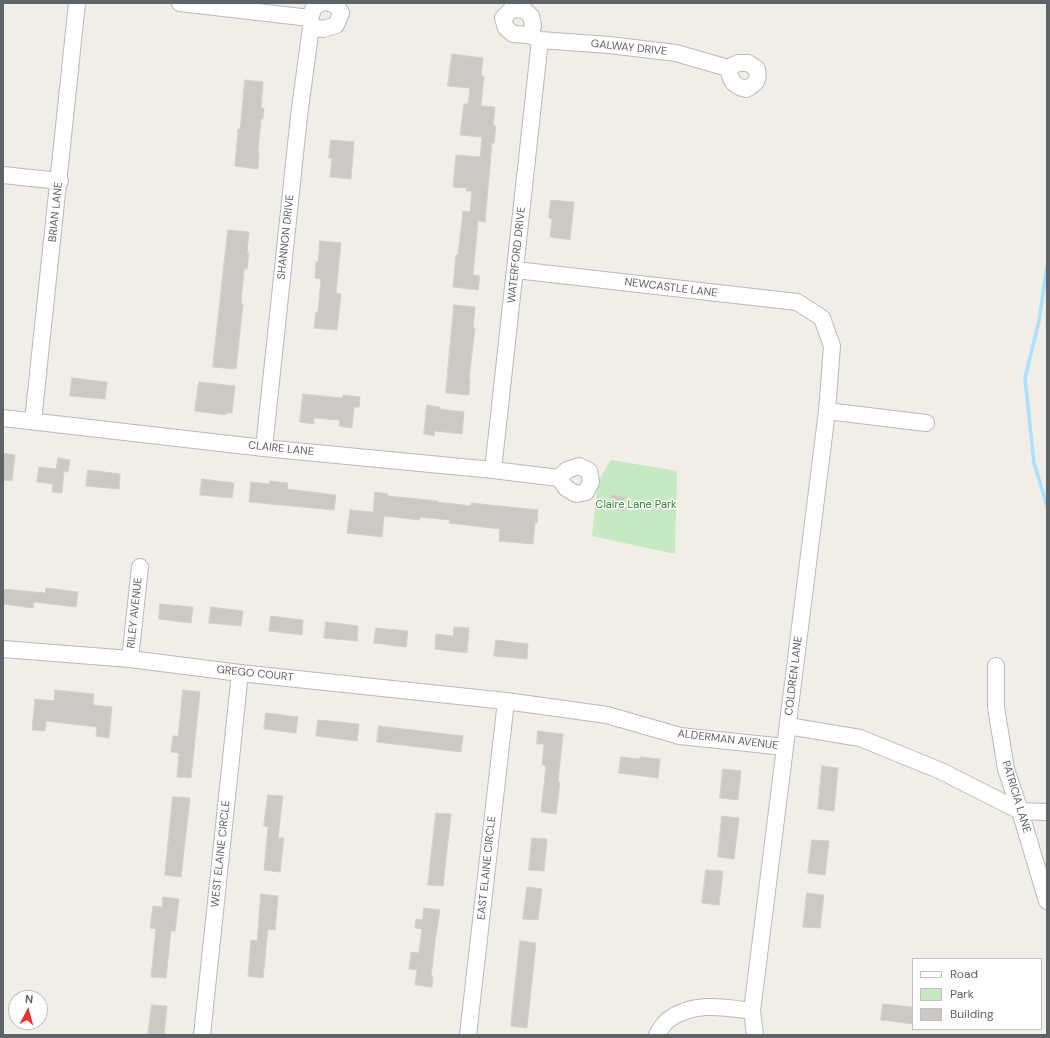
<!DOCTYPE html>
<html>
<head>
<meta charset="utf-8">
<style>
	body { margin:0 }
	#map { position:relative; width:1050px; height:1038px; overflow:hidden; background:#f1eee7; font-family:"DM Sans",sans-serif }
	canvas { display:block }
	.frame { position:absolute; inset:0; border:4px solid #5e6368; pointer-events:none }
	.legend { position:absolute; left:912px; top:958px; width:130px; height:72px; box-sizing:border-box; background:#fff; border:1px solid #bfc1c3; margin:0; padding:5px 7px; list-style:none; font-size:12px; color:#5e6368 }
	.legend li { display:flex; align-items:center; gap:8px; height:20px }
	.legend b { width:20px; border:1px solid #bfc1c3 }
	.north { position:absolute; left:8px; top:990px; width:40px; height:40px; box-sizing:border-box; background:#fff; border:1px solid #bfc1c3; border-radius:50%; rotate:6deg; font-size:11px; font-weight:700; line-height:16px; text-align:center; color:#5e6368 }
	.north::after { content:''; display:block; margin:auto; width:14px; height:18px; background:#f12d2e; clip-path:polygon(50% 0,100% 100%,50% 72%,0 100%) }
</style>
</head>
<body>
<div id="map">
<canvas width="1050" height="1038"></canvas>
<div class="frame"></div>
<ul class="legend">
<li><b style="height:5px;background:#fff"></b>Road</li>
<li><b style="height:11px;background:#c6e9c3"></b>Park</li>
<li><b style="height:11px;background:#ccc9c4"></b>Building</li>
</ul>
<div class="north">N</div>
</div>
<script>
const c = document.querySelector('canvas').getContext('2d');
c.lineJoin = 'round';
function fillPath(path, color) { c.fillStyle = color; c.fill(path, 'evenodd'); }
function trace(path, color, width, dash) { c.strokeStyle = color; c.lineWidth = width; c.lineCap = dash ? 'butt' : 'round'; c.setLineDash(dash || []); c.stroke(path); }
function write(font, color, halo, rows, align = 'center') {
  c.font = font + ' "DM Sans",sans-serif'; c.lineWidth = 3; c.setLineDash([]); c.textBaseline = 'middle'; c.strokeStyle = halo; c.fillStyle = color; for (const [text, x, y, turn = 0] of rows) {
    c.save(); c.translate(x, y); c.rotate((+turn || 0) * Math.PI / 180); c.textAlign = isNaN(turn) ? turn : align; if (halo) c.strokeText(text, 0, 0); c.fillText(text, 0, 0); c.restore();
  }
}
const green = new Path2D(`
	M 611,460 L 677,471 L 675,554 L 592,536 L 598,481 Z`);
const stream = new Path2D(`
	M 1047,266 L 1039,321 L 1025,378 L 1034,463 L 1047,506`);
const building = new Path2D(`
	M 452,54 L 483,58 L 481,76 L 484,76 L 481,106 L 495,107 L 493,126 L 496,126 L 494,143 L 492,143 L 485,222 L 478,221 L 473,275 L 480,276 L 478,290 L 453,287 L 456,255 L 458,255 L 463,211 L 470,212 L 472,191 L 466,191 L 467,188 L 453,187 L 456,155 L 480,157 L 482,137 L 460,135 L 464,104 L 468,104 L 470,88 L 448,86 Z
	M 245,80 L 263,82 L 261,108 L 264,108 L 263,119 L 261,119 L 258,152 L 259,153 L 258,169 L 235,166 L 238,129 L 240,129 Z
	M 331,140 L 354,142 L 351,179 L 330,177 L 332,158 L 329,158 Z
	M 551,200 L 574,202 L 570,240 L 550,237 L 552,219 L 549,218 Z
	M 228,230 L 249,232 L 247,253 L 249,253 L 247,269 L 244,269 L 241,303 L 243,304 L 236,369 L 213,367 Z
	M 320,241 L 341,243 L 336,293 L 341,294 L 337,330 L 314,328 L 316,312 L 318,312 L 321,279 L 315,278 L 316,262 L 318,262 Z
	M 454,305 L 475,307 L 473,328 L 475,328 L 469,379 L 470,379 L 469,395 L 446,393 Z
	M 72,378 L 107,382 L 105,399 L 70,396 Z
	M 199,382 L 235,386 L 232,413 L 226,413 L 226,415 L 195,411 Z
	M 303,394 L 342,398 L 343,395 L 360,397 L 359,407 L 354,407 L 352,428 L 339,426 L 340,420 L 314,418 L 314,424 L 300,422 Z
	M 427,405 L 440,407 L 440,409 L 464,412 L 462,434 L 435,431 L 434,436 L 424,434 Z
	M 3,453 L 15,455 L 12,481 L 3,480 Z
	M 58,458 L 70,460 L 68,472 L 64,471 L 62,493 L 52,492 L 53,484 L 37,482 L 39,467 L 56,469 Z
	M 88,470 L 120,474 L 119,489 L 86,486 Z
	M 202,479 L 234,483 L 232,498 L 200,495 Z
	M 270,481 L 288,483 L 287,489 L 336,495 L 334,510 L 249,502 L 251,482 L 270,484 Z
	M 375,492 L 388,494 L 388,496 L 438,501 L 437,502 L 471,506 L 471,503 L 538,510 L 537,523 L 535,523 L 533,544 L 499,541 L 500,529 L 449,523 L 450,520 L 420,517 L 420,520 L 384,516 L 382,537 L 347,533 L 350,510 L 373,512 Z
	M 612,495 L 625,497 L 624,511 L 610,508 Z
	M 46,588 L 78,592 L 76,607 L 34,602 L 33,608 L 3,604 L 3,589 L 45,593 Z
	M 160,604 L 193,607 L 191,623 L 159,619 Z
	M 211,607 L 243,611 L 241,626 L 209,623 Z
	M 271,616 L 303,620 L 302,635 L 269,631 Z
	M 326,622 L 358,626 L 357,641 L 324,638 Z
	M 454,627 L 469,628 L 467,653 L 435,649 L 436,634 L 453,636 Z
	M 376,628 L 408,631 L 406,647 L 374,643 Z
	M 496,640 L 528,644 L 527,659 L 494,656 Z
	M 55,690 L 94,694 L 93,705 L 112,707 L 109,738 L 96,736 L 97,727 L 46,721 L 45,731 L 32,730 L 35,699 L 54,701 Z
	M 183,690 L 200,692 L 191,778 L 177,777 L 179,753 L 171,752 L 173,736 L 178,736 Z
	M 266,713 L 298,717 L 296,733 L 264,729 Z
	M 318,720 L 359,724 L 357,741 L 316,736 Z
	M 379,726 L 463,736 L 461,752 L 377,742 Z
	M 538,731 L 563,734 L 558,782 L 560,782 L 556,814 L 541,812 L 546,766 L 542,765 L 544,744 L 537,744 Z
	M 621,757 L 640,759 L 640,757 L 660,759 L 658,778 L 619,773 Z
	M 822,766 L 838,768 L 834,811 L 818,809 Z
	M 723,769 L 741,771 L 738,800 L 720,798 Z
	M 268,795 L 283,796 L 278,838 L 284,838 L 280,872 L 264,870 L 268,827 L 264,826 Z
	M 173,797 L 190,798 L 181,877 L 165,875 Z
	M 436,813 L 451,814 L 443,886 L 428,885 Z
	M 722,816 L 739,818 L 734,859 L 718,857 Z
	M 532,838 L 547,839 L 544,871 L 529,870 Z
	M 812,840 L 829,841 L 825,875 L 808,873 Z
	M 706,870 L 723,871 L 719,905 L 702,903 Z
	M 527,887 L 542,889 L 538,920 L 523,919 Z
	M 807,893 L 824,895 L 820,928 L 803,927 Z
	M 261,894 L 278,896 L 275,930 L 268,929 L 263,978 L 248,976 L 251,940 L 257,941 Z
	M 163,897 L 179,899 L 175,931 L 171,931 L 166,978 L 151,977 L 156,929 L 150,928 L 153,906 L 162,907 Z
	M 424,908 L 440,910 L 435,941 L 431,977 L 433,977 L 432,987 L 415,985 L 417,970 L 409,969 L 411,952 L 419,953 L 422,929 L 415,928 L 416,919 L 422,920 Z
	M 520,941 L 536,943 L 527,1028 L 511,1026 Z
	M 883,1004 L 913,1007 L 913,1024 L 881,1020 Z
	M 152,1005 L 167,1006 L 164,1035 L 148,1035 Z`);
const minor = new Path2D(`
	M 180,3 L 310,18
	M 321,3 L 314,7 L 310,18 L 311,27 L 323,29 L 336,25 L 341,13 L 336,5 L 329,3
	M 529,35 L 533,26 L 531,16 L 523,9 L 511,10 L 503,18 L 506,28 L 513,34 L 529,35 L 540,40 L 609,45 L 676,53 L 728,68
	M 738,63 L 748,63 L 757,69 C 759,81 756,84 746,89 C 733,86 731,81 728,68 Z
	M 3,175 L 60,181
	M 516,270 L 797,302 L 822,318 L 832,346 L 827,411 L 752,1011 L 755,1035
	M 827,411 L 926,423
	M 3,418 L 264,448 L 493,470 L 559,478
	M 33,421 L 77,3
	M 264,448 L 299,116 L 311,27
	M 579,466 L 589,471 L 591,482 L 586,492 L 576,494 L 566,488 L 559,478 L 567,470 Z
	M 493,470 L 540,40
	M 3,649 L 130,659 L 240,673 L 506,701 L 607,715 L 680,736 L 785,747
	M 130,659 L 140,567
	M 996,666 L 996,707 L 1006,769 L 1020,811 L 1047,901
	M 788,726 L 860,738 L 941,771 L 1020,811 L 1047,812
	M 202,1035 L 240,673
	M 468,1035 L 506,701
	M 657,1035 C 660,1030 663,1024 668,1020 C 693,1001 723,1007 752,1011`);
const streetNames = [
	["GALWAY DRIVE",629,48,6],
	["BRIAN LANE",56,212,-84],
	["SHANNON DRIVE",286,237,-84],
	["WATERFORD DRIVE",517,255,-84],
	["NEWCASTLE LANE",671,288,7],
	["CLAIRE LANE",281,449,6],
	["RILEY AVENUE",135,613,-84],
	["GREGO COURT",255,674,6],
	["COLDREN LANE",794,676,-83],
	["ALDERMAN AVENUE",728,740,7],
	["PATRICIA LANE",1016,797,73],
	["WEST ELAINE CIRCLE",221,854,-84],
	["EAST ELAINE CIRCLE",487,868,-84]
];
const parkNames = [
	["Claire Lane Park",636,505]
];
fillPath(green, '#c6e9c3');
trace(stream, '#a9e1ff', 3.5);
fillPath(building, '#ccc9c4');
trace(building, '#d6cfc5', 1);
trace(minor, '#b7babe', 18);
trace(minor, '#fff', 16);
write('11px', '#5e6368', '#fff', streetNames);
write('11px', '#348331', '#fff', parkNames);
</script>
</body>
</html>
